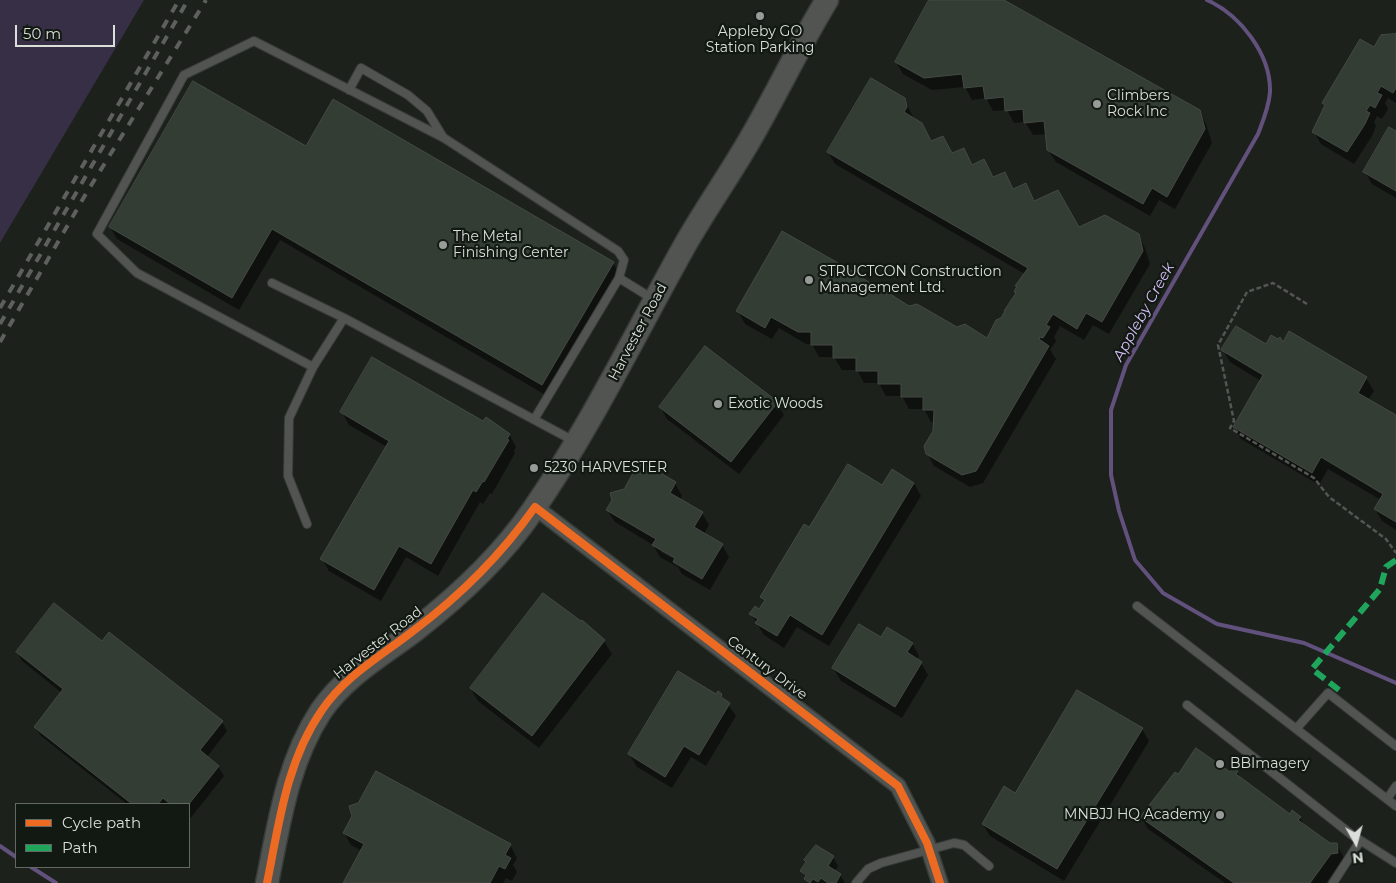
<!DOCTYPE html>
<html>
<head>
<meta charset="utf-8">
<style>
	body { margin:0 }
	#map { position:relative; width:1396px; height:883px; overflow:hidden; background:#1c211c; font-family:Montserrat,sans-serif }
	canvas { display:block }
	.legend { position:absolute; left:15px; top:803px; width:175px; height:65px; box-sizing:border-box; background:#121912; border:1px solid #626862; margin:0; padding:6px 9px; list-style:none; font-size:15px; color:#dadfda }
	.legend li { display:flex; align-items:center; gap:10px; height:25px }
	.legend b { width:25px; border:1px solid #626862 }
	.north { position:absolute; left:1331px; top:818px; width:50px; height:50px; -webkit-text-stroke:4px #121912; paint-order:stroke; rotate:173deg; font-size:14px; font-weight:700; line-height:20px; text-align:center; color:#dadfda }
	.north::after { content:''; display:block; margin:auto; width:18px; height:22px; background:#dadfda; clip-path:polygon(50% 0,100% 100%,50% 72%,0 100%) }
	.scale { position:absolute; left:15px; top:25px; width:100px; height:22px; box-sizing:border-box; border:2px solid #dadfda; border-top:0; padding-left:6px; font-size:15px; line-height:18px; white-space:nowrap; color:#dadfda; -webkit-text-stroke:4px #121912; paint-order:stroke }
</style>
</head>
<body>
<div id="map">
<canvas width="1396" height="883"></canvas>
<ul class="legend">
<li><b style="height:6px;background:#ed6a23"></b>Cycle path</li>
<li><b style="height:6px;background:#20a55d"></b>Path</li>
</ul>
<div class="north">N</div>
<div class="scale">50 m</div>
</div>
<script>
const c = document.querySelector('canvas').getContext('2d');
c.lineJoin = 'round';
function fillPath(path, color) { c.fillStyle = color; c.fill(path, 'evenodd'); }
function trace(path, color, width, dash) { c.strokeStyle = color; c.lineWidth = width; c.lineCap = dash ? 'butt' : 'round'; c.setLineDash(dash || []); c.stroke(path); }
function write(font, color, halo, rows, align = 'center') {
  c.font = font + ' Montserrat,sans-serif'; c.lineWidth = 4.5; c.setLineDash([]); c.textBaseline = 'middle'; c.strokeStyle = halo; c.fillStyle = color; for (const [text, x, y, turn = 0] of rows) {
    c.save(); c.translate(x, y); c.rotate((+turn || 0) * Math.PI / 180); c.textAlign = isNaN(turn) ? turn : align; if (halo) c.strokeText(text, 0, 0); c.fillText(text, 0, 0); c.restore();
  }
}
const green = new Path2D(`
	M 0,0 L 144,0 L 0,243 Z`);
const shadow = new Path2D(`
	M 931,0 L 1001,0 L 1199,111 L 1206,124 L 1212,143 L 1175,209 L 1159,200 L 1150,216 L 1056,162 L 1048,150 L 1046,134 L 1033,135 L 1025,122 L 1014,123 L 1007,110 L 993,111 L 986,98 L 972,100 L 965,87 L 932,90 L 903,74 L 896,62 Z
	M 1396,35 L 1396,103 L 1388,98 L 1385,103 L 1388,109 L 1382,119 L 1377,116 L 1374,122 L 1376,126 L 1372,136 L 1354,164 L 1321,144 L 1314,132 L 1326,107 L 1323,103 L 1374,49 Z
	M 904,99 L 914,119 L 932,142 L 993,178 L 1004,173 L 1014,190 L 1025,185 L 1035,202 L 1078,229 L 1138,235 L 1145,248 L 1150,264 L 1109,334 L 1093,325 L 1084,340 L 1060,326 L 1054,337 L 1056,341 L 1050,350 L 1056,359 L 983,483 L 970,487 L 934,466 L 927,453 L 935,431 L 935,422 L 931,422 L 924,409 L 909,409 L 902,396 L 886,396 L 879,383 L 864,383 L 857,370 L 842,370 L 834,357 L 819,357 L 812,344 L 806,344 L 779,328 L 772,339 L 745,324 L 738,311 L 886,295 L 956,328 L 988,339 L 1016,295 L 1017,286 L 1025,274 L 835,164 L 828,152 Z
	M 1396,133 L 1396,198 L 1372,184 L 1365,172 Z
	M 306,148 L 613,263 L 620,275 L 549,397 L 280,240 L 239,310 L 117,239 L 110,227 Z
	M 1290,333 L 1366,378 L 1374,391 L 1368,400 L 1396,417 L 1396,530 L 1382,521 L 1375,509 L 1381,500 L 1328,469 L 1319,485 L 1241,439 L 1234,427 L 1261,381 L 1230,362 L 1223,350 L 1283,345 Z
	M 777,403 L 784,415 L 739,474 L 667,419 L 660,407 Z
	M 342,412 L 484,423 L 509,434 L 516,447 L 514,451 L 515,453 L 492,494 L 490,493 L 483,504 L 480,502 L 438,576 L 406,557 L 381,601 L 329,571 L 322,559 L 387,447 L 349,425 Z
	M 640,463 L 675,483 L 682,496 L 680,500 L 702,513 L 709,525 L 704,534 L 722,545 L 729,557 L 710,590 L 682,574 L 678,567 L 660,557 L 653,545 L 615,522 L 607,510 L 625,490 ZM 661,549 L 681,560 L 680,562 L 661,552 Z
	M 914,483 L 921,496 L 829,646 L 797,627 L 784,648 L 764,635 L 751,614 L 760,610 L 765,602 L 761,597 L 810,529 L 883,487 Z
	M 544,594 L 594,630 L 604,641 L 612,654 L 539,748 L 478,701 L 471,689 Z
	M 102,642 L 222,722 L 227,731 L 207,757 L 218,766 L 224,776 L 189,820 L 189,804 L 127,804 L 41,736 L 35,727 L 62,693 L 22,661 L 17,652 Z
	M 912,643 L 919,656 L 916,660 L 921,663 L 928,675 L 902,718 L 841,681 L 833,668 Z
	M 721,695 L 736,716 L 706,766 L 691,757 L 672,788 L 637,767 L 629,754 L 716,696 Z
	M 1142,729 L 1149,741 L 1064,881 L 990,836 L 983,824 L 1015,794 Z
	M 1237,772 L 1241,779 L 1290,816 L 1300,818 L 1305,826 L 1329,845 L 1336,844 L 1343,856 L 1344,865 L 1338,866 L 1326,883 L 1225,883 L 1148,829 L 1141,817 L 1178,776 Z
	M 344,833 L 510,845 L 517,858 L 513,865 L 517,872 L 512,881 L 506,878 L 503,883 L 344,883 L 362,851 L 351,845 Z
	M 833,857 L 838,866 L 835,871 L 840,875 L 845,883 L 808,883 L 802,871 Z`);
const stream = new Path2D(`
	M 1207,0 C 1240,15 1271,54 1270,92 C 1269,107 1263,121 1258,134 L 1126,365 L 1111,410 L 1111,475 L 1119,511 L 1135,560 L 1163,593 L 1217,624 L 1304,643 L 1396,683
	M 0,846 L 16,857
	M 31,867 L 56,883`);
const building = new Path2D(`
	M 929,0 L 1004,0 L 1200,110 L 1205,129 L 1167,197 L 1152,188 L 1143,204 L 1047,150 L 1044,121 L 1024,123 L 1023,109 L 1005,111 L 1004,97 L 985,99 L 983,86 L 964,88 L 962,74 L 924,78 L 895,62 Z
	M 1396,34 L 1396,88 L 1393,93 L 1381,86 L 1377,93 L 1382,95 L 1375,108 L 1370,105 L 1366,111 L 1370,113 L 1365,124 L 1347,152 L 1312,132 L 1325,105 L 1322,103 L 1360,39 L 1374,47 L 1381,35 Z
	M 871,78 L 905,98 L 907,107 L 904,112 L 922,123 L 931,141 L 943,136 L 952,153 L 964,148 L 972,165 L 984,159 L 993,177 L 1005,172 L 1013,189 L 1026,183 L 1034,201 L 1058,190 L 1079,227 L 1105,215 L 1139,234 L 1143,251 L 1102,322 L 1086,313 L 1077,329 L 1053,314 L 1046,325 L 1050,327 L 1043,338 L 1040,337 L 1039,339 L 1049,346 L 976,471 L 962,475 L 926,454 L 924,446 L 933,431 L 934,410 L 923,410 L 923,397 L 901,397 L 901,384 L 878,384 L 878,371 L 856,371 L 856,358 L 833,358 L 833,345 L 811,345 L 811,332 L 798,332 L 771,317 L 765,328 L 736,311 L 782,231 L 854,272 L 886,294 L 887,292 L 909,306 L 917,304 L 957,327 L 965,324 L 987,338 L 996,320 L 1001,318 L 1005,311 L 1004,311 L 1016,293 L 1014,292 L 1017,286 L 1015,286 L 1028,268 L 827,152 Z
	M 193,81 L 306,146 L 333,99 L 614,262 L 542,385 L 272,229 L 232,298 L 109,227 Z
	M 1389,127 L 1396,131 L 1396,191 L 1363,172 Z
	M 1236,326 L 1266,344 L 1271,335 L 1278,339 L 1280,337 L 1283,342 L 1289,331 L 1367,377 L 1358,393 L 1396,415 L 1396,522 L 1374,509 L 1383,494 L 1321,457 L 1312,473 L 1233,427 L 1263,375 L 1221,350 Z
	M 705,346 L 778,402 L 731,462 L 659,407 Z
	M 372,357 L 483,421 L 486,417 L 510,434 L 507,439 L 509,440 L 484,482 L 483,481 L 476,492 L 473,490 L 431,564 L 399,546 L 374,590 L 320,559 L 389,441 L 340,412 Z
	M 640,461 L 676,482 L 670,493 L 703,512 L 694,527 L 723,544 L 702,579 L 673,562 L 675,558 L 652,545 L 656,539 L 606,510 L 612,500 L 610,493 L 624,489 Z
	M 848,464 L 882,485 L 892,469 L 914,483 L 822,635 L 790,615 L 777,636 L 755,623 L 758,619 L 749,614 L 755,606 L 759,609 L 765,600 L 760,597 L 804,524 L 809,527 Z
	M 543,593 L 581,621 L 582,620 L 605,640 L 532,736 L 470,688 Z
	M 54,603 L 102,641 L 109,632 L 223,721 L 200,750 L 219,766 L 189,804 L 170,804 L 163,798 L 158,804 L 132,804 L 34,727 L 63,689 L 16,652 Z
	M 859,624 L 881,637 L 887,627 L 913,643 L 907,652 L 922,662 L 895,707 L 832,668 Z
	M 678,671 L 716,694 L 718,691 L 722,694 L 721,697 L 730,703 L 699,755 L 684,746 L 665,777 L 628,754 Z
	M 1077,690 L 1143,728 L 1057,869 L 982,824 L 1004,786 L 1015,793 Z
	M 1196,748 L 1230,772 L 1233,768 L 1238,771 L 1236,774 L 1290,814 L 1292,810 L 1301,817 L 1298,820 L 1330,843 L 1337,843 L 1338,853 L 1331,854 L 1310,883 L 1234,883 L 1140,817 L 1175,772 L 1178,774 Z
	M 376,771 L 511,844 L 505,855 L 511,858 L 505,869 L 499,866 L 490,883 L 343,883 L 364,844 L 343,833 L 352,816 L 349,806 L 358,803 Z
	M 816,845 L 834,856 L 828,866 L 841,874 L 836,883 L 828,883 L 821,878 L 818,882 L 813,879 L 810,883 L 804,879 L 806,875 L 800,871 L 806,862 L 804,860 Z`);
const path = new Path2D(`
	M 1307,304 L 1273,283 L 1247,292 L 1218,345 L 1234,421 L 1230,428 L 1314,478 L 1329,497 L 1386,539 L 1396,553`);
const service = new Path2D(`
	M 349,90 L 361,68 L 408,95 L 427,111 L 443,137
	M 272,283 L 344,318
	M 535,418 L 619,278
	M 574,441 L 344,318 L 313,367 L 137,273 L 97,234 L 184,75 L 254,41 L 444,138 L 618,251 L 624,260 L 619,278 L 653,299
	M 307,524 L 288,476 L 289,418 L 313,367
	M 1137,606 L 1396,806
	M 1187,705 L 1352,835 L 1396,863
	M 1296,729 L 1328,693 L 1396,746
	M 1387,799 L 1396,786
	M 856,883 L 868,869 L 881,863 L 954,843 L 964,845 L 989,866
	M 1333,883 L 1360,841`);
const minor = new Path2D(`
	M 535,507 L 898,786 L 927,843 L 940,883`);
const secondary = new Path2D(`
	M 267,883 C 279,824 287,763 321,711 C 345,676 381,656 414,631 C 459,596 501,557 533,510 C 591,426 635,334 685,245 C 706,208 731,173 752,136 C 778,91 800,44 827,0`);
const rail = new Path2D(`
	M 0,308 L 179,0
	M 0,324 L 188,0
	M 0,342 L 87,192 L 206,0`);
const quiet = new Path2D(`
	M 1339,690 L 1312,669 L 1380,589 L 1386,567 L 1396,560`);
const cycleway = new Path2D(`
	M 267,883 C 279,824 286,762 322,710 C 345,676 381,656 413,631 C 460,596 501,555 535,507 L 898,786 L 927,843 L 940,883`);
const markers = [
	[760,16,5,"#989c98"],
	[1097,104,5,"#989c98"],
	[443,245,5,"#989c98"],
	[809,280,5,"#989c98"],
	[718,404,5,"#989c98"],
	[534,468,5,"#989c98"],
	[1220,764,5,"#989c98"],
	[1220,815,5,"#989c98"]
];
const poiNames = [
	["Appleby GO",760,32,"center"],
	["Station Parking",760,48,"center"],
	["Climbers",1107,96],
	["Rock Inc",1107,112],
	["The Metal",453,237],
	["Finishing Center",453,253],
	["STRUCTCON Construction",819,272],
	["Management Ltd.",819,288],
	["Exotic Woods",728,404],
	["5230 HARVESTER",544,468],
	["BBImagery",1230,764],
	["MNBJJ HQ Academy",1210,815,"right"]
];
const streetNames = [
	["Harvester Road",638,332,-62],
	["Harvester Road",378,643,-38],
	["Century Drive",767,668,37]
];
const waterNames = [
	["Appleby Creek",1144,312,-61]
];
fillPath(green, '#372f45');
fillPath(shadow, '#0007');
trace(stream, '#62517c', 4);
fillPath(building, '#333d34');
trace(building, '#454945', 1);
trace(service, '#393d39', 10);
trace(minor, '#393d39', 18);
trace(secondary, '#393d39', 25);
trace(path, '#535653', 2.5, [5, 2.5]);
trace(service, '#515451', 8);
trace(minor, '#515451', 15);
trace(secondary, '#515451', 22);
trace(rail, '#5d605d', 4, [9, 9]);
trace(quiet, '#20a55d', 6, [12, 6]);
trace(cycleway, '#ed6a23', 8);
for (const [x, y, r, color] of markers) { const dot = new Path2D(); dot.arc(x, y, r, 0, 2 * Math.PI); c.fillStyle = color; c.fill(dot); trace(dot, '#121912', 2); }
write('14px', '#dadfda', '#121912', poiNames, 'left');
write('14px', '#dadfda', '#121912', streetNames);
write('italic 15px', '#d7bffb', '#121912', waterNames);
</script>
</body>
</html>
